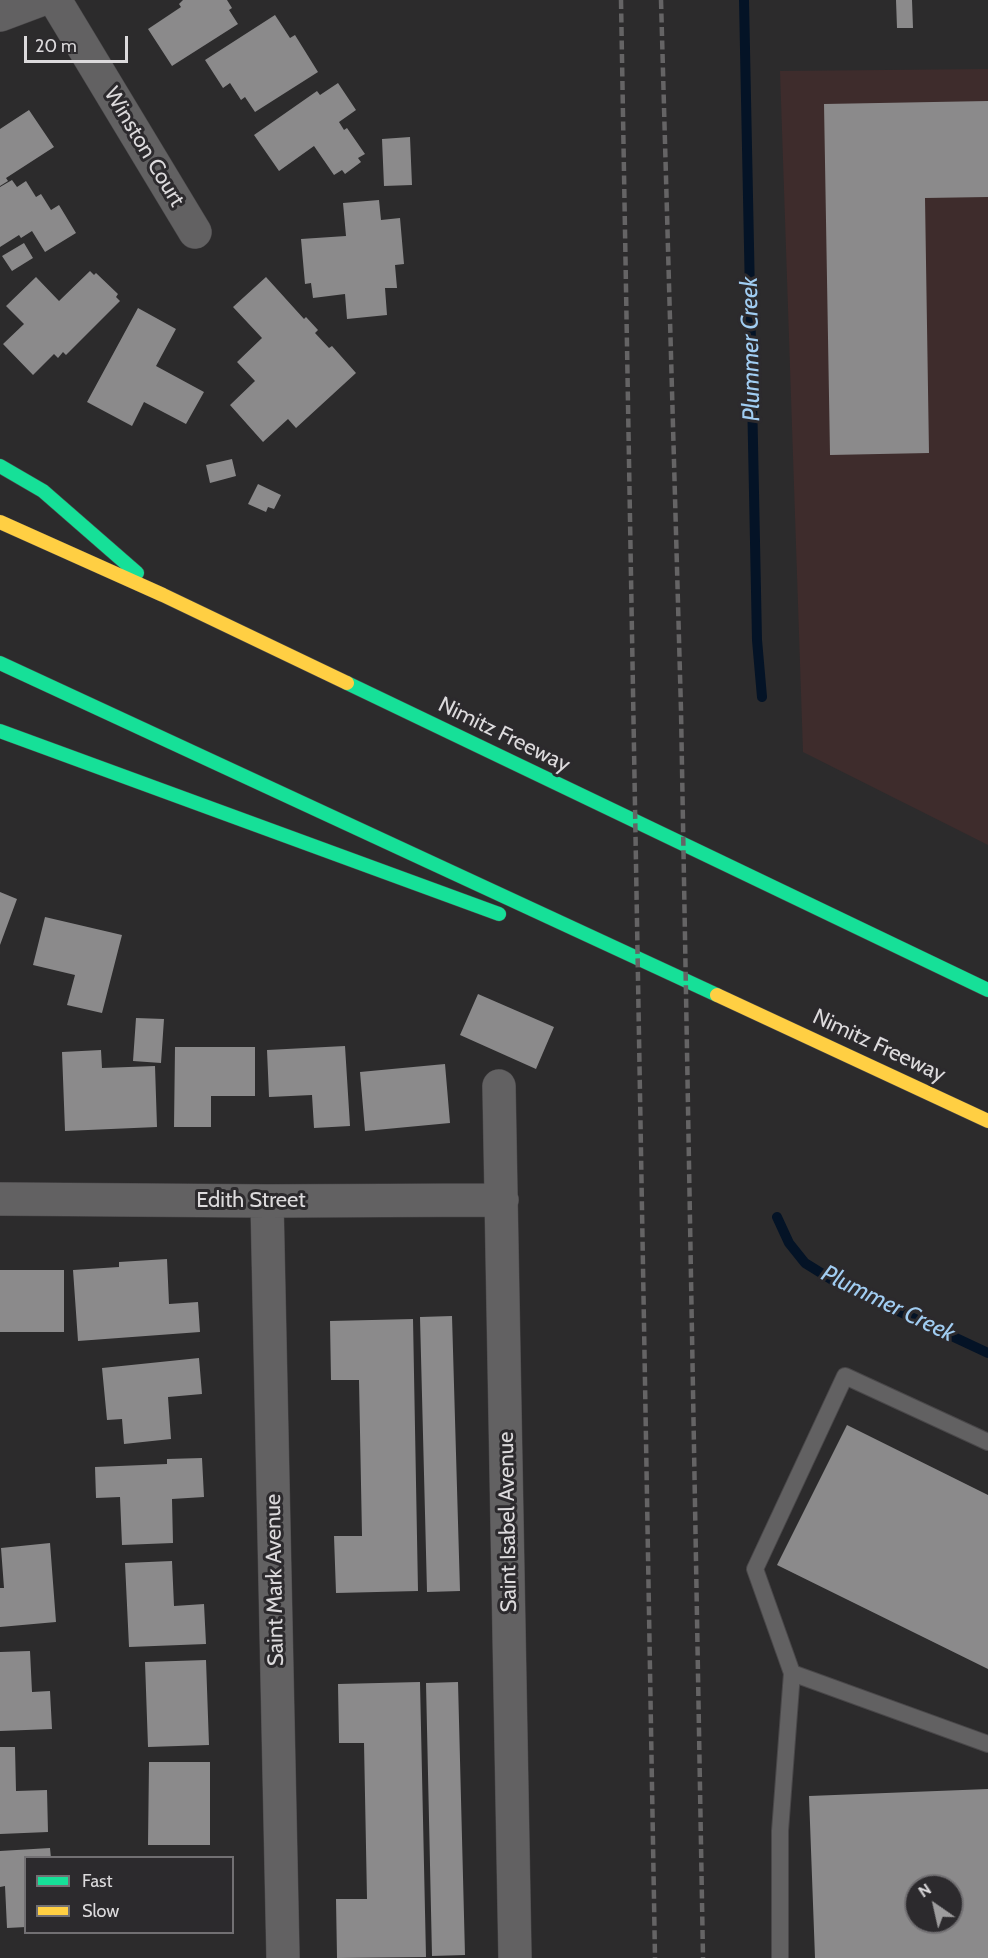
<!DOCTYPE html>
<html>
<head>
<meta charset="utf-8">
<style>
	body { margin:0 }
	#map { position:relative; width:988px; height:1958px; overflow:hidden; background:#2c2b2c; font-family:Cabin,sans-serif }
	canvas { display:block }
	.legend { position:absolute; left:24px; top:1856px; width:210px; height:78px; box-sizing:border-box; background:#2c2a2d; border:2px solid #727073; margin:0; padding:8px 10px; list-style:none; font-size:18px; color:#dcdadc }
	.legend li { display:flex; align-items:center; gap:12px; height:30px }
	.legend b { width:30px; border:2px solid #727073 }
	.north { position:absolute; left:904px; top:1874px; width:60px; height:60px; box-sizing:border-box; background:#2c2a2d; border:2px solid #727073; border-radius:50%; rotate:326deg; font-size:16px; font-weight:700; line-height:24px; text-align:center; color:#dcdadc }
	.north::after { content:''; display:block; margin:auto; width:21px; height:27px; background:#9e9d9e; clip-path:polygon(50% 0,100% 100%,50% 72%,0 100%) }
	.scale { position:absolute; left:24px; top:36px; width:104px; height:27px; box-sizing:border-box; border:3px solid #dcdadc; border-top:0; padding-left:8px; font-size:18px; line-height:21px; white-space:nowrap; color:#dcdadc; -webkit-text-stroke:4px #2c2a2d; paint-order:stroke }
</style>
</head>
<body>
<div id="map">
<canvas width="988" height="1958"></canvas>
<ul class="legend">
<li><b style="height:8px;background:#16e098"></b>Fast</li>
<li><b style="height:8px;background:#ffcf43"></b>Slow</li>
</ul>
<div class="north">N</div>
<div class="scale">20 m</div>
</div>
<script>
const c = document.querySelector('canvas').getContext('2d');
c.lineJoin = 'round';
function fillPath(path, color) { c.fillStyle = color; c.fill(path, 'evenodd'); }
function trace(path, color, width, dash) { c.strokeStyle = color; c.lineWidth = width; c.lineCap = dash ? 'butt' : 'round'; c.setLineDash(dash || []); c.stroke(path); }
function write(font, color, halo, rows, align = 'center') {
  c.font = font + ' Cabin,sans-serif'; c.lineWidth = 6; c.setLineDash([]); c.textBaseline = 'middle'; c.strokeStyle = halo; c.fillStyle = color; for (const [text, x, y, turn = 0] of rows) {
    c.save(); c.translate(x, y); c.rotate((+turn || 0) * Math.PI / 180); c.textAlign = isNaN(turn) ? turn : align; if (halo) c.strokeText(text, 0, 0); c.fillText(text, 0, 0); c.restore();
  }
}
const commercial = new Path2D(`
	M 988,69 L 988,845 L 803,752 L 780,71 Z`);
const stream = new Path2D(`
	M 744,0 L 757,640 L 762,697
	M 777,1217 L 789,1243 L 805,1263 L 834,1281 L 988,1353`);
const building = new Path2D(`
	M 183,0 L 227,0 L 232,8 L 229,10 L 238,24 L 172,66 L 148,29 L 181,7 L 179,4 Z
	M 896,0 L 912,0 L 913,28 L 897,28 Z
	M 275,15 L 290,38 L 295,35 L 318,72 L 255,112 L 245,97 L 241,100 L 230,83 L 223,88 L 205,60 Z
	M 338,83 L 356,110 L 339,122 L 344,130 L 347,128 L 365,154 L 358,158 L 361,162 L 345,174 L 342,170 L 334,175 L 314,146 L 279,171 L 254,135 L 317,91 L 320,95 Z
	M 988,101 L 988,197 L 925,198 L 929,453 L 830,455 L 824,104 Z
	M 29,110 L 54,147 L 6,178 L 8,181 L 0,186 L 0,129 Z
	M 410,137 L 412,185 L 384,186 L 382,139 Z
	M 12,180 L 17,187 L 26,181 L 36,197 L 41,194 L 51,210 L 59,205 L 76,233 L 45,252 L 32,231 L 21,238 L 19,235 L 0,247 L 0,187 Z
	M 379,200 L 381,220 L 400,218 L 404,264 L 395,265 L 397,288 L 385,288 L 387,315 L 347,319 L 345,294 L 313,298 L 311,283 L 305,284 L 301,239 L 346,236 L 343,203 Z
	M 24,243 L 33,258 L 12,271 L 2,256 Z
	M 90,271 L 94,275 L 96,273 L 118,294 L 116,297 L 120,301 L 66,355 L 63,352 L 58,358 L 54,354 L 33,375 L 3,344 L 24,324 L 6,306 L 36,277 L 59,301 Z
	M 266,277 L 304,319 L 306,317 L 318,330 L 315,333 L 329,348 L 332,346 L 356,373 L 296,428 L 288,419 L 263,442 L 230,405 L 255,381 L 237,362 L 262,338 L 233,307 Z
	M 138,308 L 176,329 L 156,366 L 204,392 L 186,424 L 144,402 L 132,426 L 87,402 Z
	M 232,459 L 236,476 L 210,483 L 206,465 Z
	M 258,484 L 281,495 L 274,509 L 268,507 L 266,512 L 248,504 Z
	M 0,892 L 17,899 L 0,945 Z
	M 45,917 L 122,935 L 102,1013 L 67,1005 L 75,975 L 33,965 Z
	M 478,994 L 554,1027 L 536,1069 L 460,1035 Z
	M 136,1018 L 164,1019 L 161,1063 L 133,1061 Z
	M 345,1046 L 350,1126 L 314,1128 L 312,1095 L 269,1097 L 267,1050 Z
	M 175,1047 L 255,1047 L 255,1096 L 211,1096 L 211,1127 L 174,1127 Z
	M 101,1050 L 102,1068 L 155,1066 L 157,1127 L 65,1131 L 62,1052 Z
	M 445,1064 L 450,1123 L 365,1131 L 360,1072 Z
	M 167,1259 L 169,1304 L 198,1302 L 200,1332 L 78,1341 L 73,1270 L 119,1267 L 119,1262 Z
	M 0,1270 L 64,1270 L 64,1332 L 0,1332 Z
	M 452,1316 L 460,1591 L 427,1592 L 420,1317 Z
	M 413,1319 L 418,1591 L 336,1593 L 334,1536 L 362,1536 L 359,1380 L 331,1380 L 330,1321 Z
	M 199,1358 L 202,1394 L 168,1397 L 171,1439 L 124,1444 L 122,1419 L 107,1420 L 102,1368 Z
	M 847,1425 L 988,1495 L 988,1669 L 777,1565 Z
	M 202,1458 L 204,1497 L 172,1499 L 173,1543 L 122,1545 L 120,1497 L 96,1498 L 95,1467 L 167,1464 L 167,1459 Z
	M 50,1543 L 56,1622 L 0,1627 L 0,1588 L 4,1588 L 1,1548 Z
	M 172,1561 L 174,1606 L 204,1604 L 206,1644 L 129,1647 L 125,1563 Z
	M 30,1651 L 32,1692 L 50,1691 L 52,1729 L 0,1731 L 0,1652 Z
	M 206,1660 L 209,1745 L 148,1747 L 145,1662 Z
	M 420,1682 L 426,1957 L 337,1958 L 336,1899 L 367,1899 L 364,1743 L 339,1743 L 338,1684 Z
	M 458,1682 L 465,1955 L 432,1956 L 426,1683 Z
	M 0,1747 L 15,1747 L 16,1791 L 47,1790 L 48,1832 L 0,1834 Z
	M 149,1762 L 210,1762 L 210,1845 L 148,1845 Z
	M 988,1789 L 988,1958 L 815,1958 L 809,1796 ZM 916,1886 L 952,1886 L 952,1922 L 916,1922 Z
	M 50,1848 L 51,1858 L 26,1858 L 26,1927 L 7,1928 L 5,1886 L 0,1887 L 0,1851 Z`);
const lane = new Path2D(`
	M 792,1673 L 988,1744
	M 780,1958 L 780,1831 L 792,1673 L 755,1569 L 845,1376 L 988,1442`);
const street = new Path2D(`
	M 55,0 L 195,232
	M 0,15 L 40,0
	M 499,1086 L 515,1958
	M 0,1199 L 267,1201 L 502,1200
	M 267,1201 L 283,1958`);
const fast = new Path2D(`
	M 0,466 L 43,491 L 137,573
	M 0,663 L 717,995
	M 347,683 L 988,990
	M 0,731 L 499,914`);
const slow = new Path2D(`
	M 0,522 L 163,595 L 347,683
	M 717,995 L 988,1121`);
const rail = new Path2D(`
	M 621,0 L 655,1958
	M 661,0 L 681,710 L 703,1958`);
const streetNames = [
	["Winston Court",144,147,59],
	["Nimitz Freeway",504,735,26],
	["Nimitz Freeway",879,1046,25],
	["Edith Street",251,1201],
	["Saint Isabel Avenue",508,1522,-91],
	["Saint Mark Avenue",275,1580,-91]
];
const waterNames = [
	["Plummer Creek",751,349,-91],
	["Plummer Creek",888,1304,26]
];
fillPath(commercial, '#3e2c2c');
trace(stream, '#041326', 10);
fillPath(building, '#8b8a8b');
trace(lane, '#494749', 18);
trace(street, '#494749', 34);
trace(fast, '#494749', 15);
trace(slow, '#494749', 15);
trace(lane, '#626162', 16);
trace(street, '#626162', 33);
trace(fast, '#16e098', 14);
trace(slow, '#ffcf43', 14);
trace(rail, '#656465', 4.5, [9, 4.5]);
write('22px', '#dcdadc', '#2c2a2d', streetNames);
write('italic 24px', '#a1cdf2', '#2c2a2d', waterNames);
</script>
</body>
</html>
